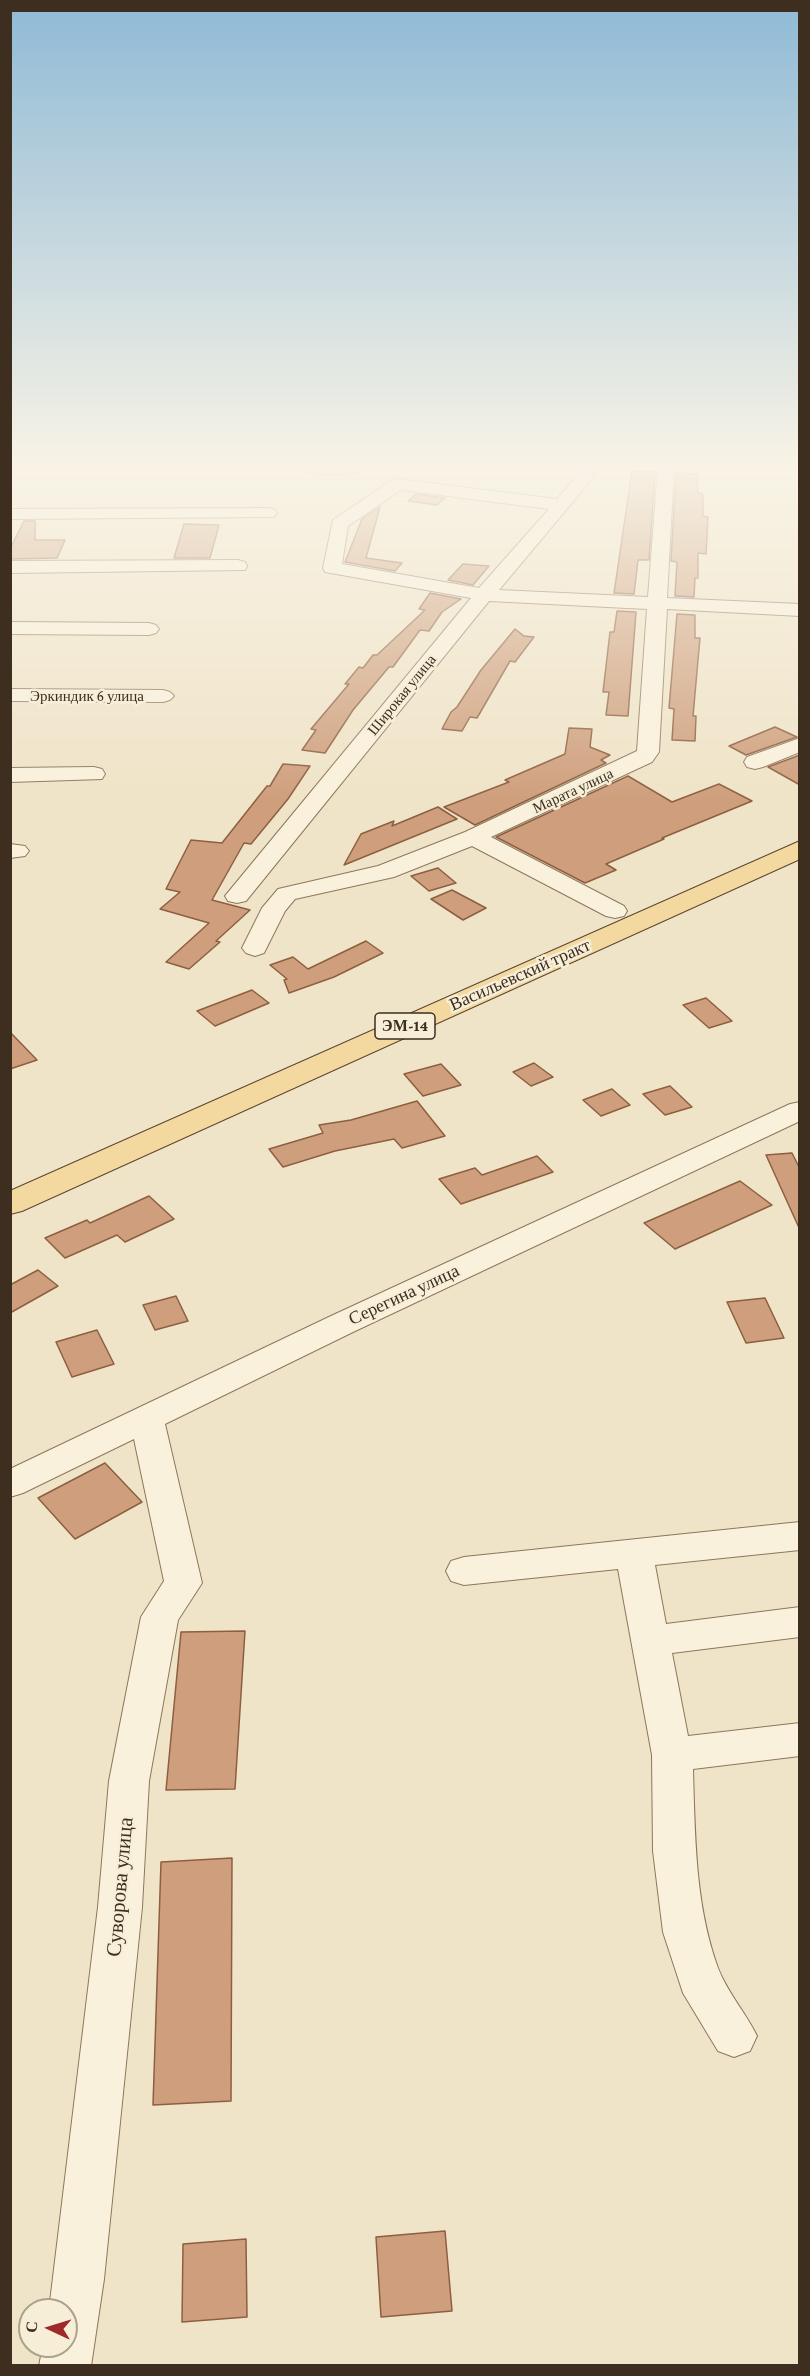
<!DOCTYPE html>
<html>
<head>
<meta charset="utf-8">
<style>
	body { margin:0 }
	#map { position:relative; width:810px; height:2376px; overflow:hidden; background:#f0e4c8; font-family:"Crimson Pro",serif }
	canvas { display:block }
	.frame { position:absolute; inset:0; border:12px solid #3d2e20; pointer-events:none }
	.north { position:absolute; left:18px; top:2298px; width:60px; height:60px; box-sizing:border-box; background:#f7eed8; border:2px solid #ada18e; border-radius:50%; rotate:274deg; font-size:16px; font-weight:700; line-height:24px; text-align:center; color:#3d2e20 }
	.north::after { content:''; display:block; margin:auto; width:21px; height:27px; background:#9e2a2b; clip-path:polygon(50% 0,100% 100%,50% 72%,0 100%) }
</style>
</head>
<body>
<div id="map">
<canvas width="810" height="2376"></canvas>
<div class="frame"></div>
<div class="north">С</div>
</div>
<script>
const c = document.querySelector('canvas').getContext('2d');
c.lineJoin = 'round';
function fillPath(path, color) { c.fillStyle = color; c.fill(path, 'evenodd'); }
function trace(path, color, width, dash) { c.strokeStyle = color; c.lineWidth = width; c.lineCap = dash ? 'butt' : 'round'; c.setLineDash(dash || []); c.stroke(path); }
function write(font, color, halo, rows, align = 'center') {
  c.font = font + ' "Crimson Pro",serif'; c.lineWidth = 5; c.setLineDash([]); c.textBaseline = 'middle'; c.strokeStyle = halo; c.fillStyle = color; for (const [text, x, y, turn = 0] of rows) {
    c.save(); c.translate(x, y); c.rotate((+turn || 0) * Math.PI / 180); c.textAlign = isNaN(turn) ? turn : align; if (halo) c.strokeText(text, 0, 0); c.fillText(text, 0, 0); c.restore();
  }
}
const building = new Path2D(`
	M 632,471 L 655,472 L 649,560 L 638,560 L 634,594 L 614,593 Z
	M 676,473 L 697,474 L 698,493 L 703,494 L 703,516 L 708,517 L 706,554 L 698,553 L 698,578 L 695,578 L 694,597 L 675,596 L 677,562 L 671,561 Z
	M 416,494 L 445,498 L 437,505 L 408,501 Z
	M 380,507 L 366,558 L 402,563 L 395,571 L 345,562 L 362,519 Z
	M 24,521 L 35,521 L 35,540 L 65,540 L 57,558 L 10,559 L 10,549 Z
	M 184,524 L 219,525 L 210,558 L 174,558 Z
	M 463,564 L 489,566 L 473,585 L 448,580 Z
	M 430,593 L 461,599 L 442,612 L 429,631 L 420,630 L 393,667 L 389,667 L 353,710 L 325,753 L 302,750 L 316,730 L 311,729 L 349,684 L 345,684 L 359,667 L 363,668 L 373,655 L 377,655 L 425,610 L 419,609 Z
	M 617,611 L 636,612 L 628,716 L 606,715 L 609,692 L 603,692 L 610,632 L 614,632 Z
	M 677,614 L 695,615 L 695,638 L 700,638 L 693,716 L 696,716 L 695,741 L 672,740 L 674,709 L 669,708 Z
	M 515,629 L 524,636 L 534,637 L 515,662 L 510,661 L 477,718 L 470,717 L 462,731 L 442,729 L 451,712 L 457,707 L 481,670 Z
	M 775,727 L 797,737 L 746,755 L 729,746 Z
	M 569,728 L 592,729 L 590,747 L 610,755 L 601,760 L 606,763 L 475,825 L 444,807 L 509,782 L 505,780 L 565,754 Z
	M 800,755 L 800,785 L 768,767 Z
	M 283,764 L 310,766 L 288,799 L 251,844 L 244,843 L 212,900 L 250,910 L 216,941 L 220,942 L 189,969 L 166,962 L 209,923 L 160,909 L 180,892 L 166,889 L 191,840 L 222,843 L 267,786 L 270,786 Z
	M 628,776 L 672,802 L 719,784 L 752,801 L 662,838 L 664,839 L 606,864 L 616,870 L 585,883 L 496,837 Z
	M 438,807 L 457,819 L 344,865 L 361,834 L 394,821 L 392,826 Z
	M 438,868 L 456,883 L 429,891 L 411,876 Z
	M 452,890 L 486,908 L 463,920 L 431,899 Z
	M 366,941 L 383,953 L 334,977 L 289,993 L 284,980 L 287,979 L 270,965 L 293,957 L 308,969 Z
	M 252,990 L 269,1003 L 215,1026 L 197,1011 Z
	M 706,998 L 732,1021 L 709,1028 L 683,1005 Z
	M 10,1032 L 37,1060 L 10,1069 Z
	M 534,1063 L 553,1077 L 531,1086 L 513,1072 Z
	M 441,1064 L 461,1085 L 423,1096 L 404,1074 Z
	M 670,1086 L 692,1107 L 665,1115 L 643,1094 Z
	M 612,1089 L 630,1105 L 601,1116 L 583,1100 Z
	M 417,1101 L 445,1136 L 402,1148 L 394,1139 L 335,1151 L 283,1167 L 269,1149 L 323,1133 L 319,1125 L 351,1120 Z
	M 792,1153 L 800,1169 L 800,1230 L 766,1155 Z
	M 537,1156 L 553,1172 L 461,1204 L 439,1179 L 475,1168 L 482,1175 Z
	M 740,1181 L 772,1205 L 675,1249 L 644,1223 Z
	M 149,1196 L 174,1219 L 125,1242 L 117,1235 L 65,1258 L 45,1238 L 87,1220 L 90,1223 Z
	M 38,1270 L 58,1286 L 10,1313 L 10,1285 Z
	M 176,1296 L 188,1321 L 155,1330 L 143,1305 Z
	M 765,1298 L 784,1338 L 746,1343 L 727,1302 Z
	M 97,1330 L 114,1364 L 72,1377 L 56,1342 Z
	M 105,1463 L 142,1502 L 75,1539 L 38,1498 Z
	M 245,1631 L 235,1789 L 166,1790 L 181,1632 Z
	M 232,1858 L 231,2101 L 153,2105 L 161,1862 Z
	M 445,2231 L 452,2311 L 381,2317 L 376,2237 Z
	M 246,2239 L 247,2317 L 182,2322 L 183,2244 Z`);
const minor = new Path2D(`
	M 299,468 L 366,468 C 359,476 306,476 299,468 Z
	M 584,468 L 601,468 L 499,590 L 648,597 L 658,468 L 674,468 L 667,598 L 800,604 L 800,616 L 667,609 L 659,752 L 652,762 L 491,837 L 624,906 L 627,911 L 624,916 L 615,918 L 606,916 L 472,846 L 394,877 L 295,899 L 285,911 L 264,953 L 255,956 L 246,953 L 242,948 L 262,908 L 278,889 L 378,866 L 465,832 L 637,751 L 647,609 L 489,601 L 246,901 L 237,903 L 228,901 L 225,896 L 471,598 L 325,572 L 323,568 L 333,520 L 392,480 L 398,479 L 557,499 ZM 401,490 L 549,509 L 479,588 L 342,564 L 348,526 Z
	M 268,508 L 274,509 L 277,513 L 274,517 L 10,519 L 10,509 Z
	M 238,560 L 245,562 L 247,566 L 245,570 L 10,573 L 10,561 Z
	M 10,622 L 149,623 L 156,625 L 159,629 L 156,633 L 149,635 L 10,634 Z
	M 10,689 L 163,690 L 170,692 L 174,696 L 170,700 L 163,702 L 10,701 Z
	M 800,738 L 800,752 L 763,767 L 755,769 L 747,767 L 744,762 L 747,757 Z
	M 94,767 L 102,769 L 105,774 L 102,779 L 10,782 L 10,768 Z
	M 10,844 L 25,846 L 29,851 L 25,856 L 10,858 Z
	M 800,1102 L 800,1121 L 353,1332 L 165,1424 L 202,1583 L 178,1620 L 149,1781 L 142,1907 L 104,2279 L 91,2366 L 39,2366 L 43,2346 L 66,2346 L 66,2310 L 49,2310 L 98,1907 L 109,1781 L 141,1617 L 164,1581 L 134,1439 L 23,1493 L 10,1497 L 10,1469 L 331,1316 L 790,1104 Z
	M 800,1522 L 800,1550 L 655,1565 L 666,1624 L 800,1607 L 800,1637 L 672,1653 L 688,1736 L 800,1723 L 800,1756 L 693,1769 C 695,1836 695,1905 718,1968 C 727,1992 746,2013 757,2036 L 750,2051 L 734,2057 L 718,2051 L 683,1993 L 663,1932 L 653,1851 L 652,1755 L 618,1569 L 464,1585 L 451,1581 L 446,1571 L 451,1561 L 464,1557 Z`);
const major = new Path2D(`
	M 800,841 L 800,859 L 22,1211 L 10,1214 L 10,1191 Z`);
const farStreetnames = [
	["Широкая улица",402,695,-51],
	["Эркиндик 6 улица",87,696],
	["Марата улица",573,791,-25]
];
const shields = [
	[405,1026,60]
];
const shieldNames = [
	["ЭМ-14",405,1026]
];
const streetNames = [
	["Васильевский тракт",520,975,-24],
	["Серегина улица",404,1295,-25]
];
const nearStreetnames = [
	["Суворова улица",120,1887,-85]
];
fillPath(building, '#cf9f7d');
trace(building, '#8d5f41', 1.5);
trace(minor, '#8d765c', 2);
trace(major, '#5b4430', 2);
fillPath(minor, '#faf1dc');
fillPath(major, '#f3d9a0');
const sky = c.createLinearGradient(0, 0, 0, 801);
sky.addColorStop(0, '#8fbad6');
sky.addColorStop(0.58, '#f8f3e6');
sky.addColorStop(1, '#f8f3e600');
c.fillStyle = sky;
c.fillRect(0, 0, 810, 801);
write('15px', '#3d2e20', '#f7eed8', farStreetnames);
for (const [x, y, w] of shields) { const box = new Path2D(); box.roundRect(x - w / 2, y - 13, w, 26, 4.5); c.fillStyle = '#f7eed8'; c.fill(box); trace(box, '#3d2e20', 1.5); }
write('bold 16px', '#3d2e20', null, shieldNames);
write('18px', '#3d2e20', '#f7eed8', streetNames);
write('21px', '#3d2e20', '#f7eed8', nearStreetnames);
</script>
</body>
</html>
